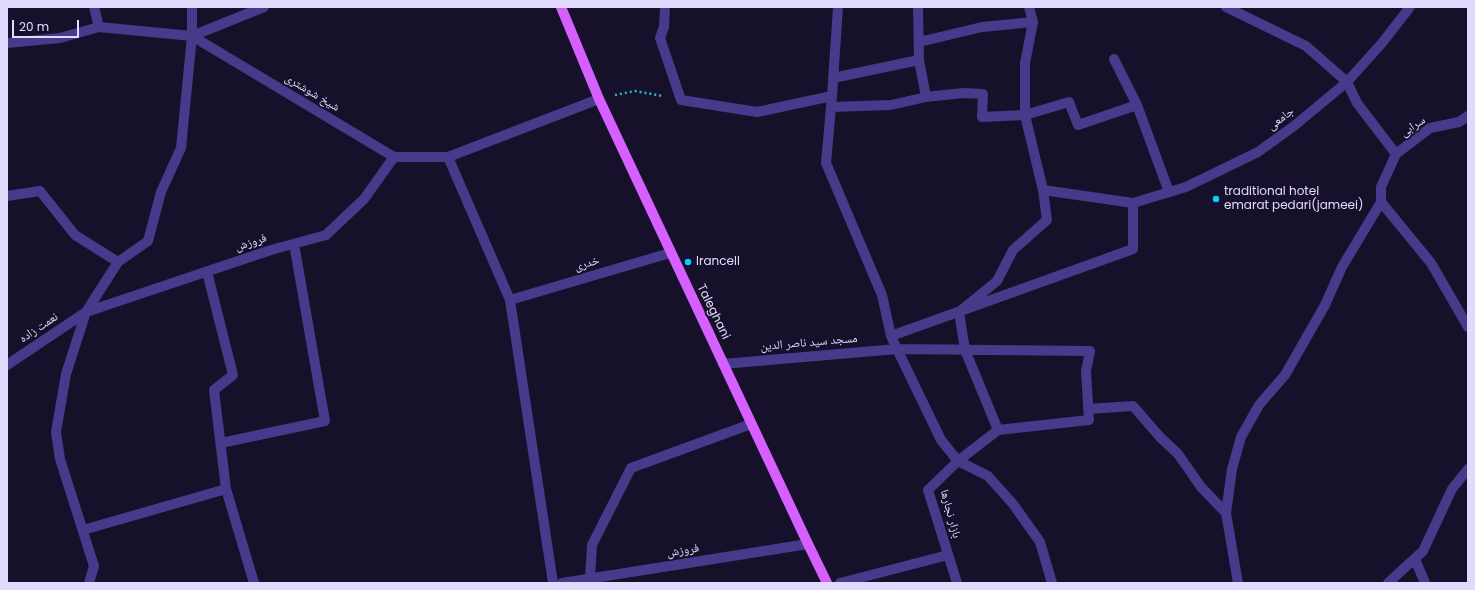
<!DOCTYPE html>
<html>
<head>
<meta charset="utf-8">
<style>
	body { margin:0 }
	#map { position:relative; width:1475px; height:590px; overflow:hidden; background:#17102a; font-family:Poppins,sans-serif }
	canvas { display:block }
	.frame { position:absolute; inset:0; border:8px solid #e2d9ff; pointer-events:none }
	.scale { position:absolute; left:12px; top:20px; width:67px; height:18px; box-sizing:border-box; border:2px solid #e2d9ff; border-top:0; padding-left:5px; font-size:12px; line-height:14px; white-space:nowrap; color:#e2d9ff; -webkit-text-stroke:3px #17102a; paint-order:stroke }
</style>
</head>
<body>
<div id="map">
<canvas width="1475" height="590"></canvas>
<div class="frame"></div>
<div class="scale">20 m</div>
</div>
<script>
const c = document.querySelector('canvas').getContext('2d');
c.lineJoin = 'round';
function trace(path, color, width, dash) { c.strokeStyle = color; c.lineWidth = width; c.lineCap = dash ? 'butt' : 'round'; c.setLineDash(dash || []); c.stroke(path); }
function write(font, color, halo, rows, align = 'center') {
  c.font = font + ' Poppins,"Noto Naskh Arabic",sans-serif'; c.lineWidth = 4; c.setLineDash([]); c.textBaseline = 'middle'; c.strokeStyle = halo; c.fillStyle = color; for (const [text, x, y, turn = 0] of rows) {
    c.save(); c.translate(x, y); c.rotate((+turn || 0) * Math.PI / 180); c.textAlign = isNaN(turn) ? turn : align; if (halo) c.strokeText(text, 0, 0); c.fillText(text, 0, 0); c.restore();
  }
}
const path = new Path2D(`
	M 615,95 L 635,91 L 663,96`);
const minor = new Path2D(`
	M 94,7 L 99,27
	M 665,7 L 664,27 L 660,38 L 681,100 L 757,112 L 832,96
	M 838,7 L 832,96 L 826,163 L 882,295 L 891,336
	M 1226,7 L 1306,46 L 1347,82 L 1357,103 L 1396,154
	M 1033,22 L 1025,63 L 1025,115 L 1043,190
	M 192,36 L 264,7
	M 919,42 L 982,27 L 1033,22 L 1029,7
	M 7,43 L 60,38 L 99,27 L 192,36 L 394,157 L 448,157 L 599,99
	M 1114,59 L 1137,105
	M 919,60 L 926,97
	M 833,78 L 919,60 L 918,7
	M 831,107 L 891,105 L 926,97 L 963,93 L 983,94 L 982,117 L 1025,115 L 1069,102 L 1078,125 L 1137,105 L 1169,192
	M 448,157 L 510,300 L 553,583
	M 7,196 L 40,191 L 75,235 L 118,262
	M 1381,202 L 1431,263 L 1468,327
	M 207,272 L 233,375 L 214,390 L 226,489 L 254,583
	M 510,300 L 670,253
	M 723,364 L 897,349 L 941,440 L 958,461 L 988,476 L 1013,504 L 1040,542 L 1052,583
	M 7,365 L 86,312 L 271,250 L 326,235 L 364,199 L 394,157
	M 1088,409 L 1133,406 L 1160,437 L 1178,454 L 1201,487 L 1226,513 L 1232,469 L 1241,437 L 1259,405 L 1285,375 L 1325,305 L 1342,267 L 1381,202 L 1381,187 L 1396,154 L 1430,128 L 1459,122 L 1468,116
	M 998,430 L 1089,420 L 1086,371 L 1090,351 L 897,349 L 891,336 L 1133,249 L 1133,203
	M 221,443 L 325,421 L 294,244
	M 1226,513 L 1238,583
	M 83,530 L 226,489
	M 1415,559 L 1425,583
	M 89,583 L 94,566 L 60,459 L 56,432 L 66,374 L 86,312 L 118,262 L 148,241 L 161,192 L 181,148 L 192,36 L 192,7
	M 562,583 L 808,544
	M 592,583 L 590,578 L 592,545 L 631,468 L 751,424
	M 840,583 L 948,555
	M 957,583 L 928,490 L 958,461 L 998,430 L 965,350 L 959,312 L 997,281 L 1013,250 L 1047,220 L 1043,190 L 1133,203 L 1186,187 L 1258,152 L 1294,126 L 1347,82 L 1382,43 L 1410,7
	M 1388,583 L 1423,551 L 1452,489 L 1468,469`);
const major = new Path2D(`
	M 561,7 L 599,99 L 808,544 L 827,583`);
const markers = [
	[1216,199,4,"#05cbff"],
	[688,262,4,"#05cbff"]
];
const streetNames = [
	["شیخ شوشتری",312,93,31],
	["جامعی",1281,119,-37],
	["سرابی",1413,127,-34],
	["فروزش",251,243,-18],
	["خدری",587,264,-16],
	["Taleghani",713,312,64],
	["نعمت زاده",39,328,-34],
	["مسجد سید ناصر الدین",809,343,-5],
	["بازار نجارها",950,514,75],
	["فروزش",683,551,-9]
];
const poiNames = [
	["traditional hotel",1224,192],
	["emarat pedari(jameei)",1224,206],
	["Irancell",696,262]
];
trace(path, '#2db8bf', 2.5, [2, 3]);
trace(minor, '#463a8a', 10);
trace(major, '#d560ff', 10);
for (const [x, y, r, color] of markers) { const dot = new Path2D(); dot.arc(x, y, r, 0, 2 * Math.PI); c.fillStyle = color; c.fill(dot); trace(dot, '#17102a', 1.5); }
write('12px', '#e2d9ff', '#17102a', streetNames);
write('12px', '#e2d9ff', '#17102a', poiNames, 'left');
</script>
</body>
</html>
